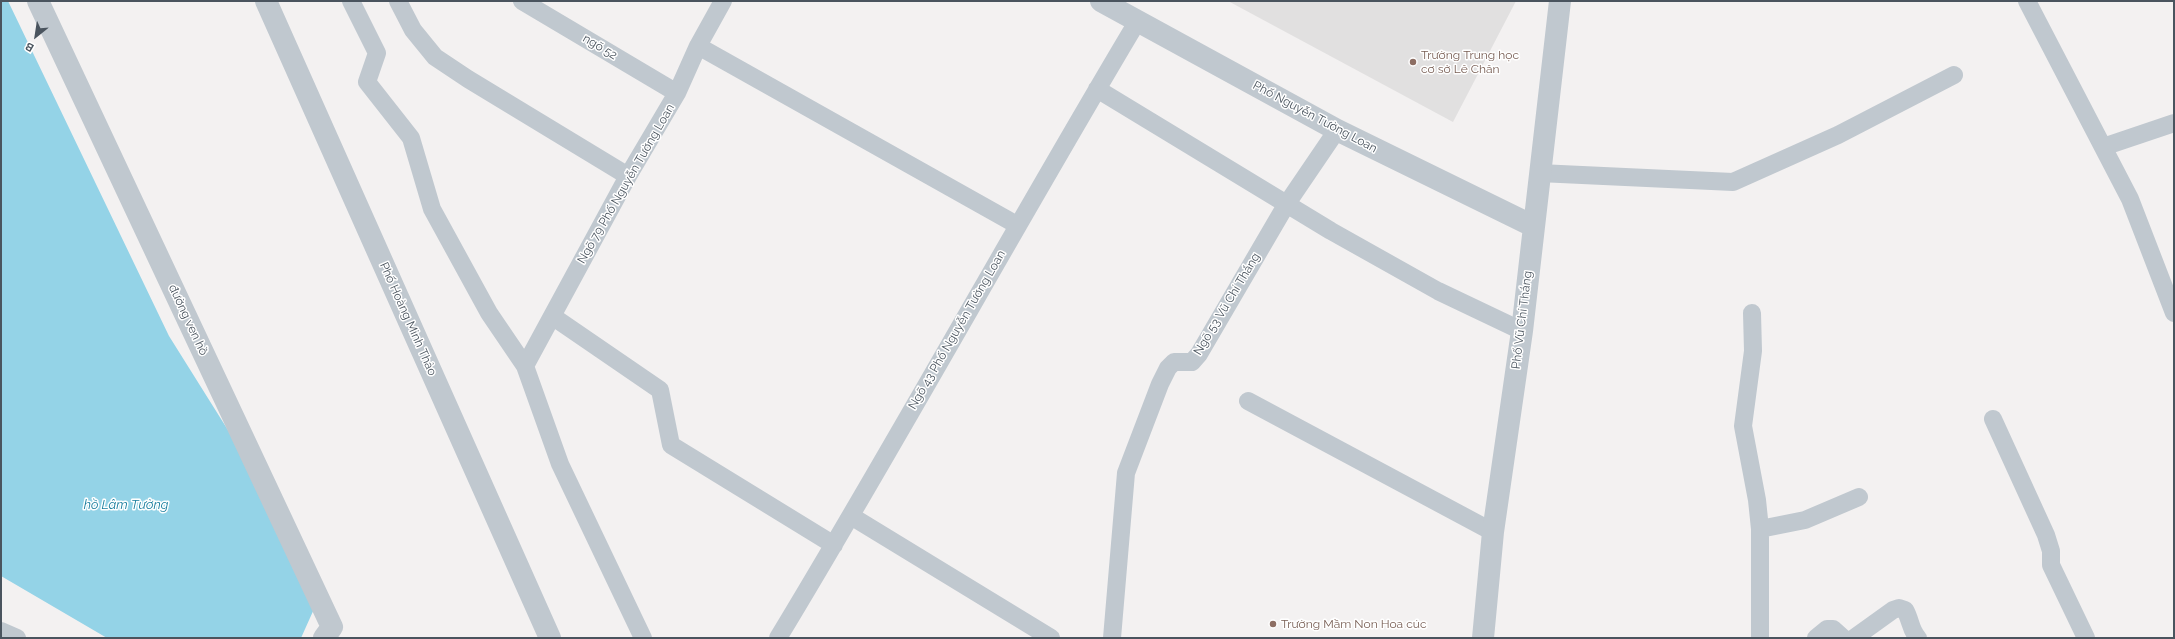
<!DOCTYPE html>
<html>
<head>
<meta charset="utf-8">
<style>
	body { margin:0 }
	#map { position:relative; width:2175px; height:639px; overflow:hidden; background:#f3f1f1; font-family:Raleway,sans-serif }
	canvas { display:block }
	.frame { position:absolute; inset:0; border:2px solid #4a545e; pointer-events:none }
	.north { position:absolute; left:16px; top:16px; width:40px; height:40px; -webkit-text-stroke:3px #fff; paint-order:stroke; rotate:210deg; font-size:11px; font-weight:700; line-height:16px; text-align:center; color:#4a545e }
	.north::after { content:''; display:block; margin:auto; width:14px; height:18px; background:#4a545e; clip-path:polygon(50% 0,100% 100%,50% 72%,0 100%) }
</style>
</head>
<body>
<div id="map">
<canvas width="2175" height="639"></canvas>
<div class="frame"></div>
<div class="north">B</div>
</div>
<script>
const c = document.querySelector('canvas').getContext('2d');
c.lineJoin = 'round';
function fillPath(path, color) { c.fillStyle = color; c.fill(path, 'evenodd'); }
function trace(path, color, width, dash) { c.strokeStyle = color; c.lineWidth = width; c.lineCap = dash ? 'butt' : 'round'; c.setLineDash(dash || []); c.stroke(path); }
function write(font, color, halo, rows, align = 'center') {
  c.font = font + ' Raleway,sans-serif'; c.lineWidth = 3; c.setLineDash([]); c.textBaseline = 'middle'; c.strokeStyle = halo; c.fillStyle = color; for (const [text, x, y, turn = 0] of rows) {
    c.save(); c.translate(x, y); c.rotate((+turn || 0) * Math.PI / 180); c.textAlign = isNaN(turn) ? turn : align; if (halo) c.strokeText(text, 0, 0); c.fillText(text, 0, 0); c.restore();
  }
}
const education = new Path2D(`
	M 1228,1 L 1516,1 L 1453,122 Z`);
const water = new Path2D(`
	M 1,1 L 8,1 L 169,336 L 253,470 L 314,609 L 301,638 L 107,638 L 1,576 Z`);
const service = new Path2D(`
	M 351,1 L 377,53 L 367,82 L 411,138 L 432,209 L 489,313 L 525,366 L 560,464 L 643,638
	M 398,1 L 413,30 L 435,57 L 468,79 L 628,176
	M 522,1 L 677,93
	M 2027,1 L 2130,199 L 2174,313
	M 698,46 L 1017,225
	M 1097,89 L 1331,231 L 1438,291 L 1522,331
	M 2103,147 L 2174,123
	M 1539,173 L 1733,182 L 1838,135 L 1954,75
	M 1752,313 L 1753,351 L 1743,426 L 1757,500 L 1760,529 L 1760,638
	M 552,316 L 660,390 L 671,445 L 834,545
	M 525,366 L 628,176 L 677,93 L 698,46 L 723,1
	M 1248,401 L 1493,532
	M 1993,419 L 2046,535 L 2051,551 L 2051,565 L 2086,638
	M 851,516 L 1051,638
	M 1760,529 L 1805,520 L 1859,497
	M 1,631 L 17,638
	M 778,638 C 901,435 1015,226 1137,22
	M 1112,638 L 1126,473 L 1160,384 L 1168,368 L 1174,362 L 1192,362 L 1199,354 L 1286,205 L 1337,130
	M 1816,638 L 1827,629 L 1833,629 L 1843,638
	M 1854,638 L 1893,610 L 1899,608 L 1905,610 C 1911,620 1910,630 1918,638`);
const minor = new Path2D(`
	M 38,1 L 332,627 L 324,638
	M 1101,1 L 1337,130 L 1533,226
	M 1483,638 L 1493,532 L 1522,331 L 1560,1`);
const tertiary = new Path2D(`
	M 266,1 L 550,638`);
const markers = [
	[1413,62,4,"#8d6e63"],
	[1273,624,4,"#8d6e63"]
];
const streetNames = [
	["ngõ 52",600,47,31],
	["Phố Nguyễn Tường Loan",1315,117,28],
	["Ngõ 79 Phố Nguyễn Tường Loan",626,184,-60],
	["Ngõ 53 Vũ Chí Thắng",1227,304,-59],
	["Phố Hoàng Minh Thảo",408,319,66],
	["đường ven hồ",188,320,65],
	["Phố Vũ Chí Thắng",1522,320,-83],
	["Ngõ 43 Phố Nguyễn Tường Loan",957,330,-60]
];
const educationNames = [
	["Trường Trung học",1421,55],
	["cơ sở Lê Chân",1421,69],
	["Trường Mầm Non Hoa cúc",1281,624]
];
const waterNames = [
	["hồ Lâm Tường",126,505]
];
fillPath(education, '#e1e0e0');
fillPath(water, '#94d3e7');
trace(service, '#c0c8cf', 18);
trace(minor, '#c0c8cf', 22);
trace(tertiary, '#c0c8cf', 22);
for (const [x, y, r, color] of markers) { const dot = new Path2D(); dot.arc(x, y, r, 0, 2 * Math.PI); c.fillStyle = color; c.fill(dot); trace(dot, '#fff', 1.5); }
write('12px', '#4a545e', '#fff', streetNames);
write('12px', '#785e54', '#fff', educationNames, 'left');
write('italic 13px', '#167c9d', '#fff', waterNames);
</script>
</body>
</html>
